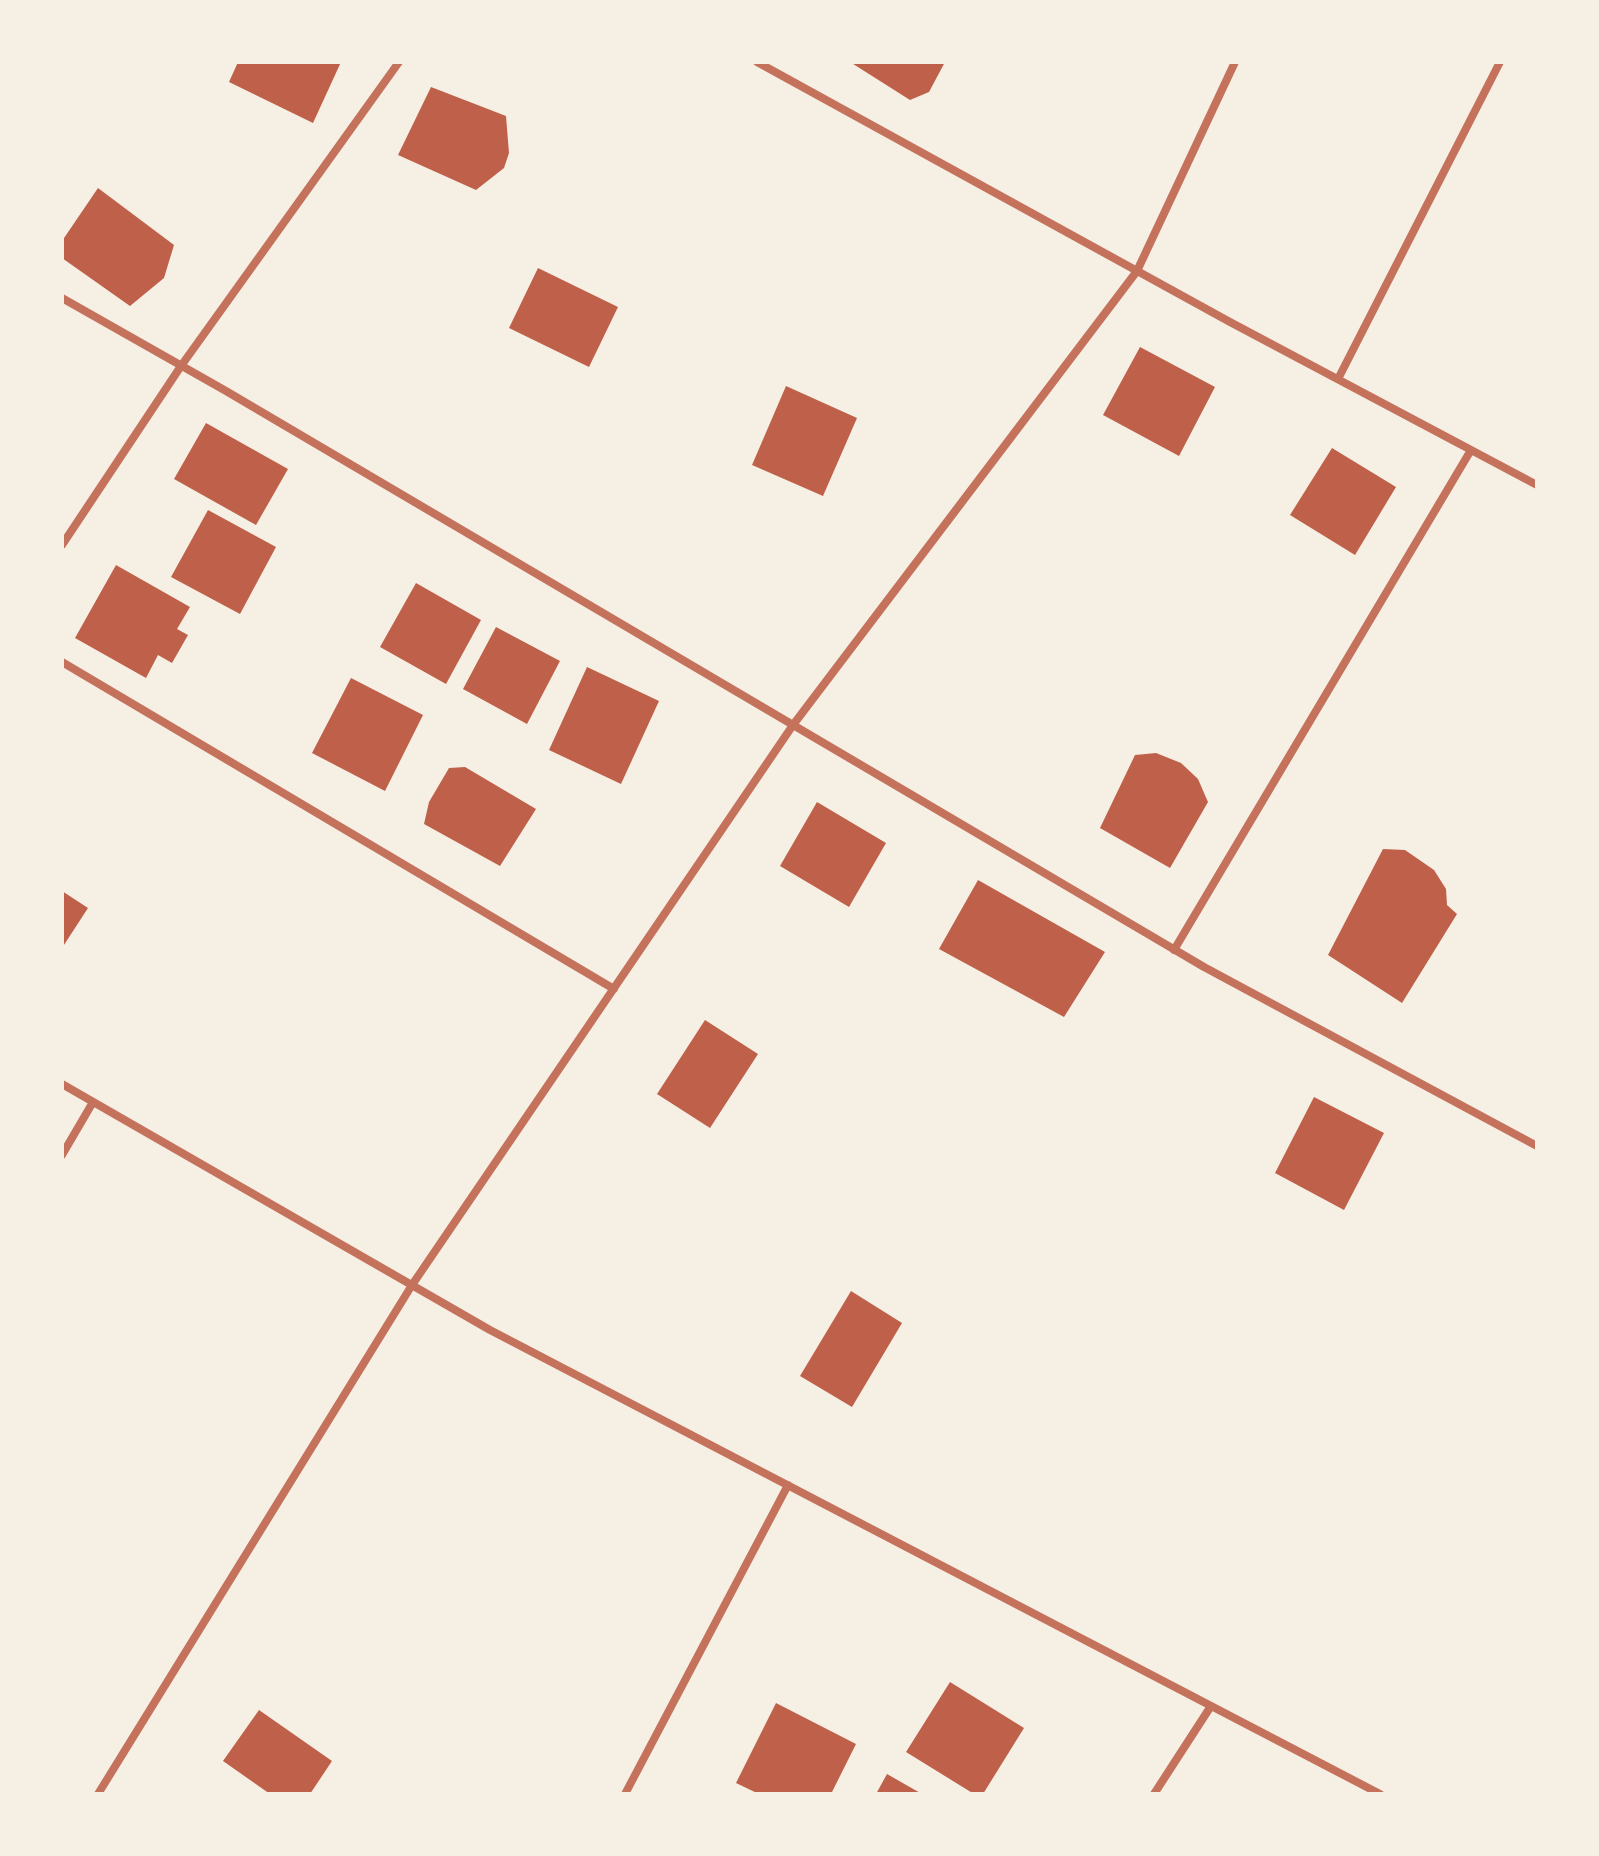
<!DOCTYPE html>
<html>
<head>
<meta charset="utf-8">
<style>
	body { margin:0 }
	#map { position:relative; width:1599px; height:1856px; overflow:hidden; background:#f6efe4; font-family:"Fira Sans Condensed",sans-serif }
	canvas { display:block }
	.frame { position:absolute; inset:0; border:64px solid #f6efe4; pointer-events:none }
</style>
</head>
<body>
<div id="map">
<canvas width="1599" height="1856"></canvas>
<div class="frame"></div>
</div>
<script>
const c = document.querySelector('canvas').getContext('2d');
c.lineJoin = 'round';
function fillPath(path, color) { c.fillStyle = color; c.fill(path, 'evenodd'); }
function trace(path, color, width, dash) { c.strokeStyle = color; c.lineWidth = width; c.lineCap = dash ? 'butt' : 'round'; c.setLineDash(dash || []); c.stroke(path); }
const building = new Path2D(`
	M 238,62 L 341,62 L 313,123 L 229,82 Z
	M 850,62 L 945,62 L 929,92 L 910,100 Z
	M 431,87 L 506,116 L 509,153 L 504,168 L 476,190 L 398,155 Z
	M 98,188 L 174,245 L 164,278 L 130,306 L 62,258 L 62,241 Z
	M 538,268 L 618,307 L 589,367 L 509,328 Z
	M 1140,347 L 1215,387 L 1179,456 L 1103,415 Z
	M 786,386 L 857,418 L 823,496 L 752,465 Z
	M 206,423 L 288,469 L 256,525 L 174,479 Z
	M 1332,448 L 1396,487 L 1355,555 L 1290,515 Z
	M 208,510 L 276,547 L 240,614 L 171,577 Z
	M 116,565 L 190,607 L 177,629 L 188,635 L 172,663 L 158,655 L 146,678 L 75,638 Z
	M 416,583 L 481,620 L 446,684 L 380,647 Z
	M 496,627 L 560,661 L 527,724 L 463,689 Z
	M 587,667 L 659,701 L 621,784 L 549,750 Z
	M 351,678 L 423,715 L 385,791 L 312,753 Z
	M 1156,753 L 1181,763 L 1198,779 L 1208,802 L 1170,868 L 1100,828 L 1135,755 Z
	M 465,767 L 536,809 L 500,866 L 424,824 L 429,802 L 449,768 Z
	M 817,802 L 886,843 L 849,907 L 780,866 Z
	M 1383,849 L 1405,850 L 1434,870 L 1446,889 L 1447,905 L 1457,914 L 1402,1003 L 1328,955 Z
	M 978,880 L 1105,952 L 1064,1017 L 939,949 Z
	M 62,891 L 88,908 L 62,948 Z
	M 705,1020 L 758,1054 L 710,1128 L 657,1094 Z
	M 1314,1097 L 1384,1133 L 1344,1210 L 1275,1173 Z
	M 851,1291 L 902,1323 L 852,1407 L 800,1376 Z
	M 950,1682 L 1024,1728 L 983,1794 L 974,1794 L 906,1752 Z
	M 776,1703 L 856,1744 L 831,1794 L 759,1794 L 736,1783 Z
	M 259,1710 L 332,1761 L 310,1794 L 270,1794 L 223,1761 Z
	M 887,1774 L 922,1794 L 876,1794 Z`);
const minor = new Path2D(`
	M 757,62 L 1230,322 L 1537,485
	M 62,298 L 226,391 L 1204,967 L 1537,1146
	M 1338,379 L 1500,62
	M 62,545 L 181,366 L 399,62
	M 62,662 L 614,989
	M 1174,950 L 1471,450
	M 62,1084 L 490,1330 L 1380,1794
	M 62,1155 L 93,1102
	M 98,1794 L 412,1285 L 793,725 L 1137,271 L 1235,62
	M 625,1794 L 788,1485
	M 1154,1794 L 1211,1706`);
fillPath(building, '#bf614a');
trace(minor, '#c5725c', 8);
</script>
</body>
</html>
